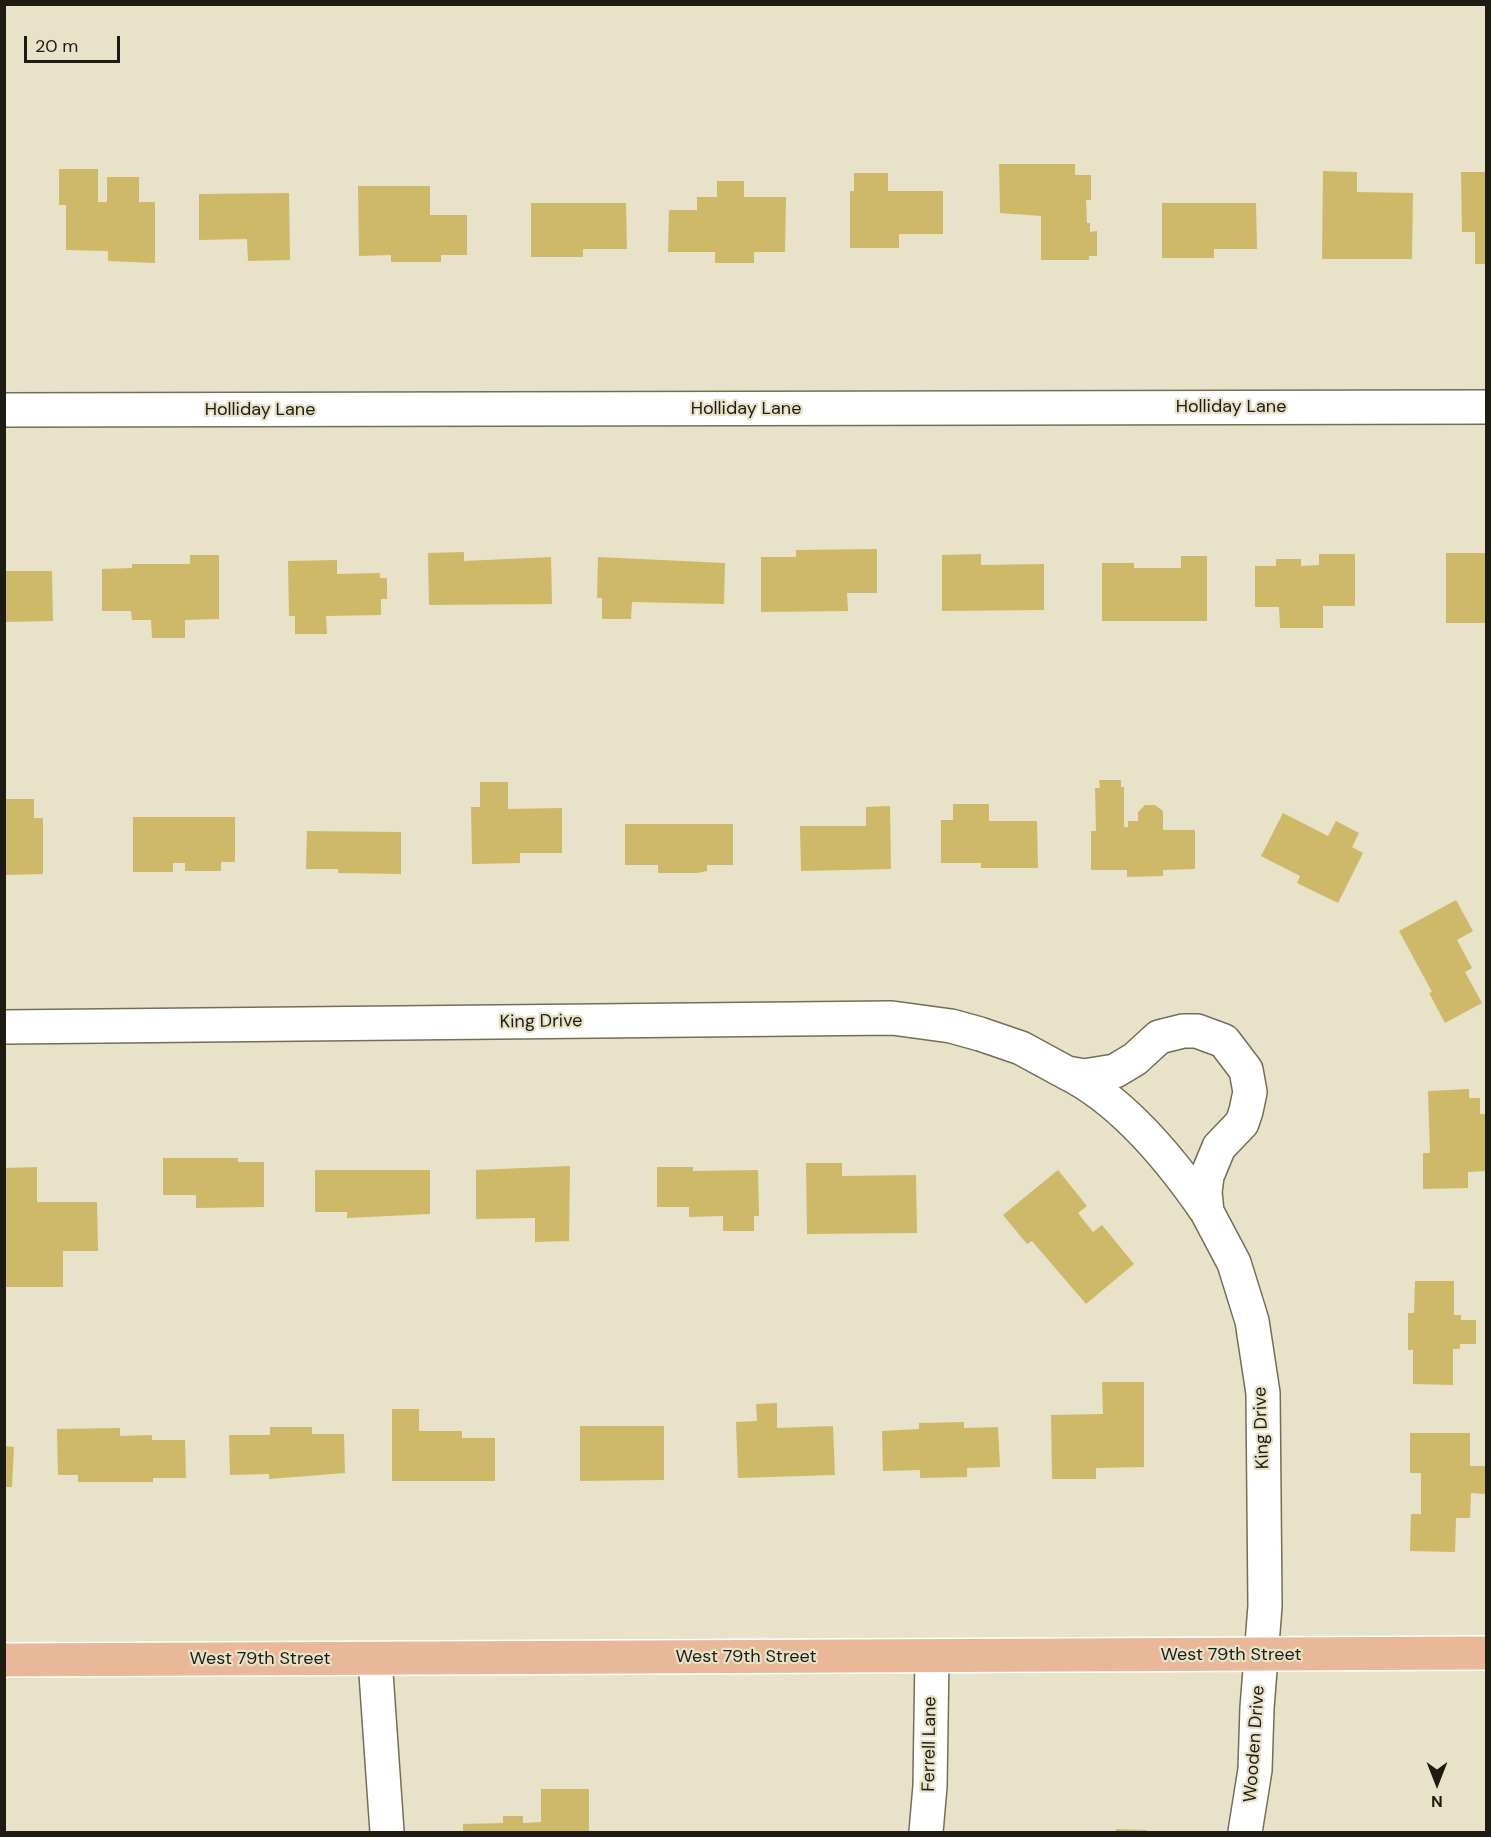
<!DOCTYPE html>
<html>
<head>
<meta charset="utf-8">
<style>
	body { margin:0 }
	#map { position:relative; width:1491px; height:1837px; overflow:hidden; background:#e8e2c8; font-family:"DM Sans",sans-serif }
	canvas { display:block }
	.frame { position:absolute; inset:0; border:6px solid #1e1b12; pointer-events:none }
	.north { position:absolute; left:1407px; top:1753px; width:60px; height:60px; -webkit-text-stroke:4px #e8e2c8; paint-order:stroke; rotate:180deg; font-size:16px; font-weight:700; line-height:24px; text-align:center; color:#1e1b12 }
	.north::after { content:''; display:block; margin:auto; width:21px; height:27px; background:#1e1b12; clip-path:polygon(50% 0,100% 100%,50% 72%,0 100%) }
	.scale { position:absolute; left:24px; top:36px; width:96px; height:27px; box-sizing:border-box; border:3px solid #1e1b12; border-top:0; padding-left:8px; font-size:18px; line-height:21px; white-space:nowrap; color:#1e1b12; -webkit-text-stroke:4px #e8e2c8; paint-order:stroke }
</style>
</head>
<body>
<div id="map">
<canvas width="1491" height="1837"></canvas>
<div class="frame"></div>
<div class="north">N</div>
<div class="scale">20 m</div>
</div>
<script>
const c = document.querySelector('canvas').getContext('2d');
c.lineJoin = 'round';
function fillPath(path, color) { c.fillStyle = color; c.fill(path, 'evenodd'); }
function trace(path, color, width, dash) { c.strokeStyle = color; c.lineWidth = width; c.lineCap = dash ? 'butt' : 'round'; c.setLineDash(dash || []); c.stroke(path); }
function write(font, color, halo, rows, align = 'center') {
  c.font = font + ' "DM Sans",sans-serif'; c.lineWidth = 4.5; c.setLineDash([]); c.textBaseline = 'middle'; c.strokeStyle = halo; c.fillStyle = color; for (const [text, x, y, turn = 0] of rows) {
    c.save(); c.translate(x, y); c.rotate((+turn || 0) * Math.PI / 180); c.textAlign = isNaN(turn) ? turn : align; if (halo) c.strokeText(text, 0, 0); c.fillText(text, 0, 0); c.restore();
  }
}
const building = new Path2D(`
	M 999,164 L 1075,164 L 1075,175 L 1091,175 L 1091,200 L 1086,200 L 1087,223 L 1090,223 L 1090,232 L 1097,231 L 1097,256 L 1089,256 L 1089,260 L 1041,260 L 1041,216 L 1000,213 Z
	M 59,169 L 98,169 L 98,202 L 107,202 L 107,177 L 139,177 L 139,202 L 155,202 L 155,263 L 108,261 L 108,251 L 66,250 L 66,205 L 59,205 Z
	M 1323,171 L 1357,172 L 1357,192 L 1413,193 L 1412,259 L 1322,259 Z
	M 1461,172 L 1486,172 L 1486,264 L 1475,264 L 1475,232 L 1462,232 Z
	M 854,173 L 888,173 L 888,191 L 943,191 L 943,234 L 899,234 L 899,248 L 850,248 L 850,191 L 854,191 Z
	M 717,181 L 744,181 L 744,197 L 786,197 L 785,252 L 754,252 L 754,263 L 715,263 L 715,252 L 668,252 L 669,210 L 697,210 L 697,197 L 717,197 Z
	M 358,186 L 430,186 L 430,215 L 467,215 L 467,255 L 441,255 L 441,262 L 391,262 L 391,255 L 359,256 Z
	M 289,193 L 290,260 L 248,261 L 247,239 L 199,240 L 199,194 Z
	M 531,203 L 626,203 L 627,249 L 583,249 L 583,257 L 531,257 Z
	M 1162,203 L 1256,203 L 1257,249 L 1214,249 L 1214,258 L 1162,258 Z
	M 877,549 L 877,593 L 847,593 L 848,611 L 761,612 L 761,557 L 796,557 L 796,550 Z
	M 464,552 L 464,561 L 551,557 L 552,604 L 429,605 L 428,553 Z
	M 1446,553 L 1485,553 L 1486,623 L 1446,623 Z
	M 981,554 L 981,565 L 1044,564 L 1044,610 L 942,611 L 942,555 Z
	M 1319,554 L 1355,554 L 1355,606 L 1323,606 L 1323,628 L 1280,628 L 1279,607 L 1255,607 L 1255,566 L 1276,566 L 1276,559 L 1301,559 L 1301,566 L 1319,565 Z
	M 190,555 L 219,555 L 219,619 L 185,620 L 185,638 L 152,638 L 151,620 L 132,620 L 131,611 L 102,611 L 102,569 L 132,568 L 132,564 L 190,564 Z
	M 1181,556 L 1207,556 L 1207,621 L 1102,621 L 1102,563 L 1134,563 L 1134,568 L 1181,568 Z
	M 598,557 L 725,563 L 724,604 L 632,602 L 631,619 L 602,619 L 602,598 L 597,598 Z
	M 337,560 L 337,574 L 380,573 L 380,578 L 387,578 L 387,599 L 381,599 L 381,615 L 326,616 L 327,634 L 295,634 L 295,616 L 289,616 L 288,561 Z
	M 4,571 L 52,571 L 53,621 L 4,622 Z
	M 1099,780 L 1121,780 L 1121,787 L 1124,787 L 1124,827 L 1128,827 L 1128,821 L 1138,821 L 1138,812 L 1145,805 L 1155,805 L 1163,811 L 1163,830 L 1195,830 L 1195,869 L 1163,870 L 1163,876 L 1127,877 L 1127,870 L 1091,870 L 1091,831 L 1096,831 L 1095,788 L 1100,788 Z
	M 480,782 L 508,782 L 508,809 L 562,808 L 562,853 L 520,853 L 520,863 L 472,864 L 471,807 L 480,807 Z
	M 5,799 L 34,799 L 34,818 L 43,818 L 43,874 L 4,875 Z
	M 953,804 L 989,804 L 989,821 L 1037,821 L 1038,868 L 981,868 L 981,863 L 941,863 L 941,820 L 953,820 Z
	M 890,806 L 891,869 L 801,871 L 800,826 L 866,826 L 866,807 Z
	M 1283,813 L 1328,836 L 1336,821 L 1359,833 L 1352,847 L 1363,853 L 1338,903 L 1297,883 L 1300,876 L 1261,856 Z
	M 133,817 L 235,817 L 235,862 L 221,862 L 221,871 L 185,871 L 185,863 L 173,863 L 173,872 L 133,872 Z
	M 625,824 L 733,824 L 733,865 L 707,865 L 707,871 L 697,873 L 658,873 L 658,865 L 625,865 Z
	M 307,831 L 401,832 L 401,874 L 338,873 L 338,869 L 306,869 Z
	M 1456,900 L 1473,931 L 1457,940 L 1472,968 L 1465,972 L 1482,1003 L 1445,1023 L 1429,993 L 1432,992 L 1399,931 Z
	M 1469,1089 L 1469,1098 L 1480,1098 L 1480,1114 L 1486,1114 L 1486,1171 L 1468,1172 L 1468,1188 L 1423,1189 L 1423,1153 L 1430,1153 L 1428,1091 Z
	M 163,1158 L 238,1158 L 238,1162 L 264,1162 L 264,1207 L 196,1208 L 196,1195 L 163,1195 Z
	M 806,1163 L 842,1163 L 842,1176 L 916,1175 L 917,1233 L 807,1234 Z
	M 570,1166 L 569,1241 L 535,1242 L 535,1218 L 476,1219 L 476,1170 Z
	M 37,1167 L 37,1202 L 97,1202 L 98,1251 L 63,1251 L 63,1287 L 4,1287 L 4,1168 Z
	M 657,1167 L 693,1167 L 693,1171 L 758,1170 L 759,1216 L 754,1216 L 754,1231 L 723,1231 L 723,1216 L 689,1217 L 689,1207 L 657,1207 Z
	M 315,1170 L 430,1170 L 430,1214 L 347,1218 L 347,1212 L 315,1212 Z
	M 1058,1170 L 1087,1206 L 1078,1213 L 1093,1232 L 1102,1225 L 1134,1264 L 1086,1304 L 1032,1241 L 1027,1244 L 1003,1215 Z
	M 1415,1281 L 1454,1281 L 1454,1315 L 1461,1315 L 1461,1320 L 1476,1320 L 1476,1344 L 1460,1344 L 1460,1349 L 1453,1349 L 1453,1385 L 1413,1384 L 1413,1350 L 1408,1350 L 1408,1313 L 1414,1313 Z
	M 1102,1382 L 1144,1382 L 1144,1467 L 1096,1468 L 1096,1479 L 1052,1479 L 1051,1415 L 1103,1414 Z
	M 777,1403 L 777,1428 L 833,1426 L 835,1475 L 738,1478 L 736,1422 L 757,1421 L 756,1404 Z
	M 392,1409 L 419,1409 L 419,1431 L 462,1431 L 462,1438 L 495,1438 L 495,1481 L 392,1481 Z
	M 964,1422 L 964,1428 L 998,1427 L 1000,1467 L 967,1468 L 967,1477 L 920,1478 L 920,1470 L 883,1471 L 882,1431 L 919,1429 L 919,1423 Z
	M 580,1426 L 664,1426 L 664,1480 L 580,1481 Z
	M 270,1427 L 312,1427 L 312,1434 L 344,1434 L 345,1473 L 269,1479 L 269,1474 L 230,1475 L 229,1435 L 270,1435 Z
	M 120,1428 L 120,1436 L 152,1435 L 152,1440 L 185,1440 L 186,1478 L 153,1478 L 153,1482 L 78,1482 L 78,1475 L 58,1475 L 57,1429 Z
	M 1410,1433 L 1470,1433 L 1470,1466 L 1486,1466 L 1486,1494 L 1471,1493 L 1470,1518 L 1456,1518 L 1455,1552 L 1410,1551 L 1411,1514 L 1421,1514 L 1421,1473 L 1410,1473 Z
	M 4,1446 L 14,1447 L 12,1487 L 4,1487 Z
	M 541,1789 L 589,1789 L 589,1832 L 463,1832 L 463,1824 L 503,1823 L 503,1816 L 523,1816 L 523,1823 L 541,1822 Z
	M 1116,1829 L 1147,1830 L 1147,1832 L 1116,1832 Z`);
const minor = new Path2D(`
	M 4,410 L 1486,407
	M 4,1027 L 892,1018 L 951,1026 L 980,1034 L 1021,1048 L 1067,1073 L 1084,1076 L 1115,1071 L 1135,1059 L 1159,1037 L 1183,1031 L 1197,1031 L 1224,1041 L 1246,1070 L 1250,1092 L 1246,1111 L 1242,1123 L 1219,1147 L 1207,1176 L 1205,1192 L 1207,1212 L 1234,1263 L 1252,1321 L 1263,1393 L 1265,1606 L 1257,1708 L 1255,1770 L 1245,1832
	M 1067,1073 C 1123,1101 1172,1161 1207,1212
	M 375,1659 L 387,1832
	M 926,1832 L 930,1786 L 932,1656`);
const major = new Path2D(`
	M 4,1660 L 1486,1653`);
const streetNames = [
	["Holliday Lane",1231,407],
	["Holliday Lane",746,409],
	["Holliday Lane",260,410],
	["King Drive",541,1022,-1],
	["King Drive",1262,1428,-92],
	["West 79th Street",1231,1655],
	["West 79th Street",746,1657],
	["West 79th Street",260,1659],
	["Ferrell Lane",930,1744,-89],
	["Wooden Drive",1255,1744,-86]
];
fillPath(building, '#ceb969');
trace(minor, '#746e57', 36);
trace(major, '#fff', 36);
trace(minor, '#fff', 33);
trace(major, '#e8b898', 33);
write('18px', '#1e1b12', '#e8e2c8', streetNames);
</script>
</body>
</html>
